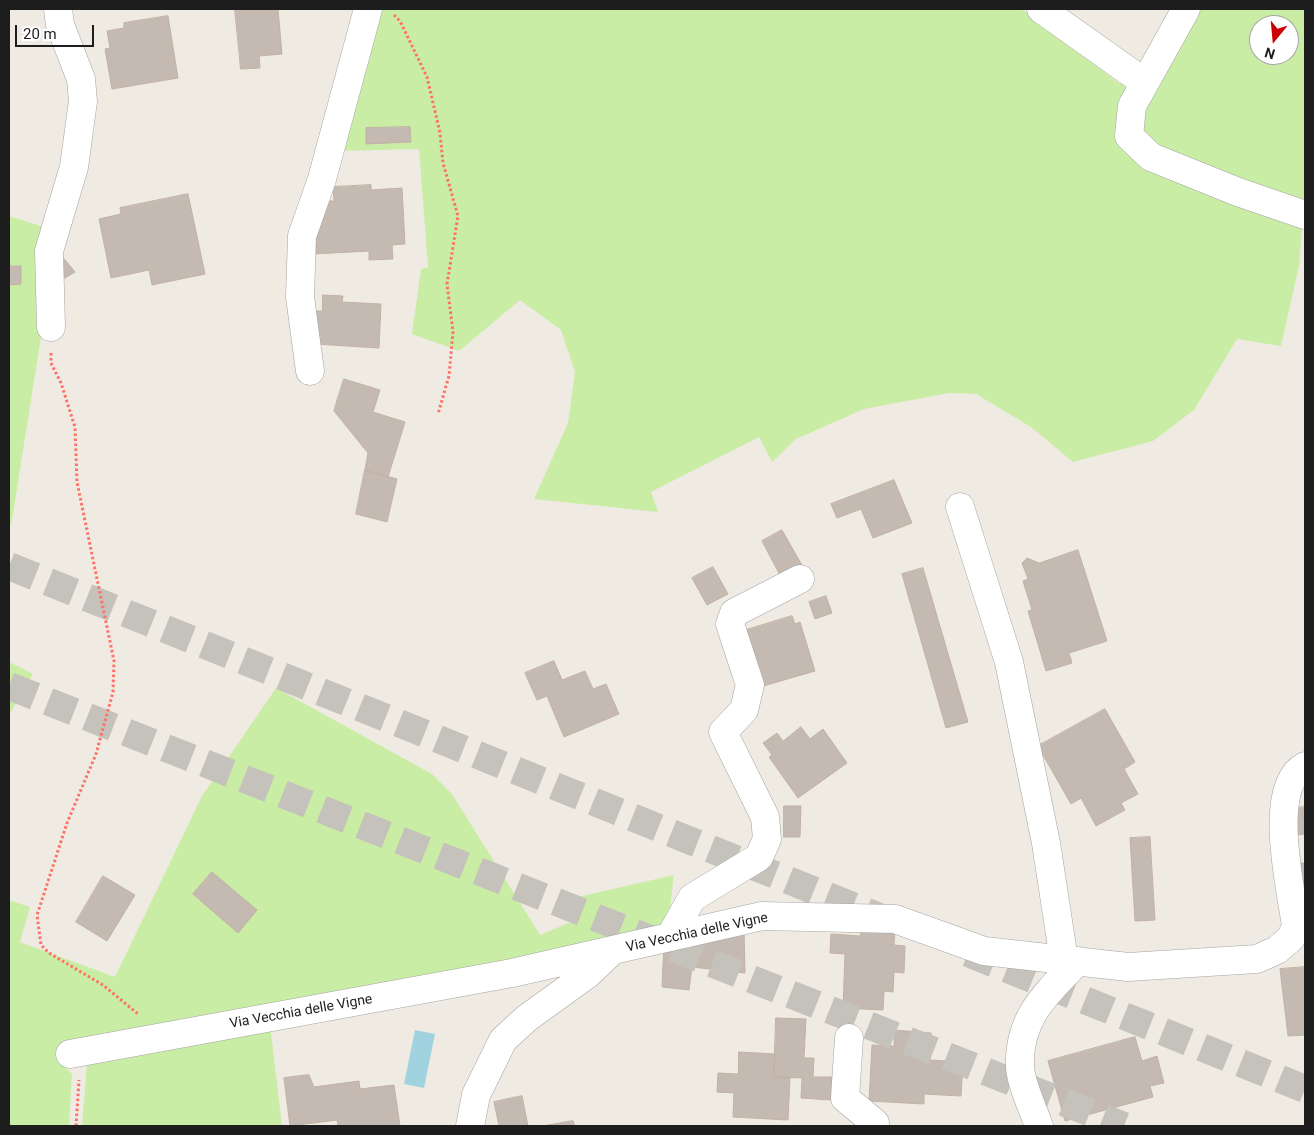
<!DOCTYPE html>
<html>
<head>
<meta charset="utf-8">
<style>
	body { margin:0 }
	#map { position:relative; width:1314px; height:1135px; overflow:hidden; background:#efebe3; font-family:Roboto,sans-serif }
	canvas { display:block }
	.frame { position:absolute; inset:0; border:10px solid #1d1d1d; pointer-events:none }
	.north { position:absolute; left:1249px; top:15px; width:50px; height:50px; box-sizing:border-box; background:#fff; border:1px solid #a5a5a5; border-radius:50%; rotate:197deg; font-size:14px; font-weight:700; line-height:20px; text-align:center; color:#1d1d1d }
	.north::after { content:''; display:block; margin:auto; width:18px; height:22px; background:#cb0003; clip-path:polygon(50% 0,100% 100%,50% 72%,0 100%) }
	.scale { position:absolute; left:15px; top:25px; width:79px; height:22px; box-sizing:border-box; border:2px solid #1d1d1d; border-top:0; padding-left:6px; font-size:15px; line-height:18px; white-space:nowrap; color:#1d1d1d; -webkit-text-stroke:4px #fff; paint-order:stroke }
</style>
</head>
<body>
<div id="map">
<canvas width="1314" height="1135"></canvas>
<div class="frame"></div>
<div class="north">N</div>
<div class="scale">20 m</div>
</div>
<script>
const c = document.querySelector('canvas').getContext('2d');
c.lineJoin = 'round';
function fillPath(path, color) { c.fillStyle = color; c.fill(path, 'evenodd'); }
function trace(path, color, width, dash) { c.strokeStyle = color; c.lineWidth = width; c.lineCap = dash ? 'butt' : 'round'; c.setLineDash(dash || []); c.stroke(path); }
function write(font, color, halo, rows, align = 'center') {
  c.font = font + ' Roboto,sans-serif'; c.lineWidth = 4.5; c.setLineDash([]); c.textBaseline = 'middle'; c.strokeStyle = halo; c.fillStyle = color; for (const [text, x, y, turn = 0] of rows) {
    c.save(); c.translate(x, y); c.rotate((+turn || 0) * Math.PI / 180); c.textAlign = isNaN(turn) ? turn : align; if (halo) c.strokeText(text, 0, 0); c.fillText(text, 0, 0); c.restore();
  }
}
const grass = new Path2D(`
	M 374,9 L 1022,9 L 1120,84 L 1160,54 L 1190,9 L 1305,9 L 1305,194 L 1299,266 L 1281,346 L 1237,339 L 1194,410 L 1153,441 L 1073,462 L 1031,427 L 976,394 L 949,393 L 864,409 L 796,439 L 772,462 L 759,437 L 651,492 L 658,512 L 534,499 L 568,423 L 575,372 L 561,330 L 520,300 L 459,351 L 412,334 L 421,269 L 428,267 L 419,149 L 335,151 ZM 1259,25 L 1289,25 L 1289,55 L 1259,55 Z
	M 9,216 L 47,228 L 42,331 L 11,526 L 9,526 Z
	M 9,662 L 33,674 L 9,715 Z
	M 276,688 L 432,774 L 452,794 L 540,935 L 571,922 L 569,899 L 674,875 L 667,932 L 63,1048 L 64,1066 L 72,1074 L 69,1126 L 9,1126 L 9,900 L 30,907 L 20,942 L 115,977 L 202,796 Z
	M 270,1024 L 282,1126 L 82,1126 L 87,1063 Z`);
const water = new Path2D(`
	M 415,1030 L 435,1034 L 424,1088 L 404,1084 Z`);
const building = new Path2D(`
	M 235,9 L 278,9 L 282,54 L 259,56 L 260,68 L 241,69 Z
	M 168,16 L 178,78 L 112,89 L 105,49 L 110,48 L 107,31 L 124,28 L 124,23 Z
	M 410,127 L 411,142 L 366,144 L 366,128 Z
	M 371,185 L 371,190 L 402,188 L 405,244 L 392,245 L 393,259 L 369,260 L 369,251 L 314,254 L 312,221 L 323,220 L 322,201 L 334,201 L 333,187 Z
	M 188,194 L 205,274 L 152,285 L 149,270 L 111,278 L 99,219 L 121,214 L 120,208 Z
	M 61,255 L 75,272 L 58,282 Z
	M 9,266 L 21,266 L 21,284 L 9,285 Z
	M 323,295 L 343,296 L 342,302 L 381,304 L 379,348 L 315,344 L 316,311 L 322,311 Z
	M 344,379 L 380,390 L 373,412 L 405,422 L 388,477 L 365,470 L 368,453 L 334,411 Z
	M 365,470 L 397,479 L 387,522 L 356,514 Z
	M 894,480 L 912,523 L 873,538 L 861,509 L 837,518 L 831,504 Z
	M 782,530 L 803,567 L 782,579 L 762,541 Z
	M 1078,550 L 1107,641 L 1069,653 L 1072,663 L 1046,671 L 1028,611 L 1032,610 L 1023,581 L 1028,579 L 1022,563 L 1027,558 L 1039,563 Z
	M 713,567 L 728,594 L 707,605 L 692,578 Z
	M 923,568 L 968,722 L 946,728 L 902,574 Z
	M 826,596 L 832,613 L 815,619 L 809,602 Z
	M 792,616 L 795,624 L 800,622 L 815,671 L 760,687 L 743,631 Z
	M 554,661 L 562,680 L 585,671 L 593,689 L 606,684 L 619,714 L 564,737 L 547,696 L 537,700 L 525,673 Z
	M 1105,709 L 1135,762 L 1124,769 L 1138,794 L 1121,803 L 1125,810 L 1096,826 L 1081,798 L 1071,804 L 1038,746 Z
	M 801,727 L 810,739 L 823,729 L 847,763 L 798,798 L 769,757 L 772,755 L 763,743 L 777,733 L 783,741 Z
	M 784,806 L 801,806 L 800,837 L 784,837 Z
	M 1305,807 L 1305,834 L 1297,835 L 1294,808 Z
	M 1150,837 L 1155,920 L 1135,921 L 1130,838 Z
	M 1299,863 L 1305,863 L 1305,914 Z
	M 212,872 L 257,910 L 238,933 L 193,894 Z
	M 103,876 L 135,895 L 107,941 L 76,922 Z
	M 861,926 L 895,927 L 894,945 L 905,946 L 904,973 L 894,972 L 893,992 L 884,991 L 883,1010 L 843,1008 L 845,954 L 830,953 L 831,934 L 860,936 Z
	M 744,930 L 745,973 L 692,967 L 689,990 L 662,987 L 664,942 Z
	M 1305,967 L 1305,1035 L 1288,1036 L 1280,969 Z
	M 776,1018 L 806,1019 L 804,1058 L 814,1058 L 813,1077 L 832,1077 L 831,1100 L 801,1098 L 802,1078 L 774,1077 Z
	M 894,1030 L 931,1033 L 930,1060 L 963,1062 L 961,1096 L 924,1094 L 924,1104 L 869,1101 L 872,1045 L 894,1046 Z
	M 1135,1037 L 1142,1061 L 1157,1056 L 1164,1083 L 1150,1086 L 1153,1097 L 1065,1121 L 1048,1061 Z
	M 739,1052 L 775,1054 L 774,1077 L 790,1078 L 788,1120 L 733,1117 L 734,1093 L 717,1092 L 718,1073 L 738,1074 Z
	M 309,1075 L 314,1087 L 359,1081 L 360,1089 L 394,1085 L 400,1126 L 338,1126 L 337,1120 L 290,1126 L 284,1078 Z
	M 522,1096 L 528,1126 L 499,1126 L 494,1102 Z
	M 573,1121 L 575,1126 L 543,1126 Z`);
const highwayTunnel = new Path2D(`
	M 9,566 L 882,918
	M 9,686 L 1124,1126
	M 968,953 L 1305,1089`);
const path = new Path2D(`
	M 394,15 L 400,21 L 427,77 L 440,133 L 443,163 L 458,216 L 447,284 L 453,332 L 449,376 L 438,414
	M 51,353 L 51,363 L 61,383 L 75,427 L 77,482 L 114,661 L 113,692 L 96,754 L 67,823 L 37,915 L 41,945 L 49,953 L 103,985 L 138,1014
	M 76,1126 L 79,1080`);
const minor = new Path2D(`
	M 1041,9 L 1144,82
	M 1186,9 L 1132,106 L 1129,136 L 1151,157 L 1238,192 L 1305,215
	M 51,327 L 49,251 L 74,167 L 83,101 L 81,79 L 60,25 L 58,9
	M 310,371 L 300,297 L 302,236 L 322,179 L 368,9
	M 960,507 L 1009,662 L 1046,843 L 1064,960
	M 670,937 L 692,898 L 759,857 L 767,839 L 765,817 L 723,732 L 744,710 L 750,685 L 730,624 L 734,613 L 800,579
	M 849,1038 L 845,1098 L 875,1123 L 875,1126
	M 70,1054 L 512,973 L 762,916 L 895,919 L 984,951 L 1128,967 L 1257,959 L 1277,950 L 1291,938 L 1296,926 C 1291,889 1266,787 1305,766
	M 470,1126 L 476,1095 L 503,1040 L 527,1018 L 588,974 L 612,951
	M 1039,1126 C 1033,1109 1021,1084 1020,1067 C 1018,1017 1047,993 1078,961`);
const streetNames = [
	["Via Vecchia delle Vigne",697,933,-12],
	["Via Vecchia delle Vigne",301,1012,-10]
];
fillPath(grass, '#caeda5');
fillPath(water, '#a0d2df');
fillPath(building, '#c4bab2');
trace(building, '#c2b1a4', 1);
trace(highwayTunnel, '#c5c2bb', 28, [28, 14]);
trace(minor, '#a4a4a4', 29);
trace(path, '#ff7164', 3, [2.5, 2.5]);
trace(minor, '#fff', 28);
write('14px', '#1d1d1d', '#fff', streetNames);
</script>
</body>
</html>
